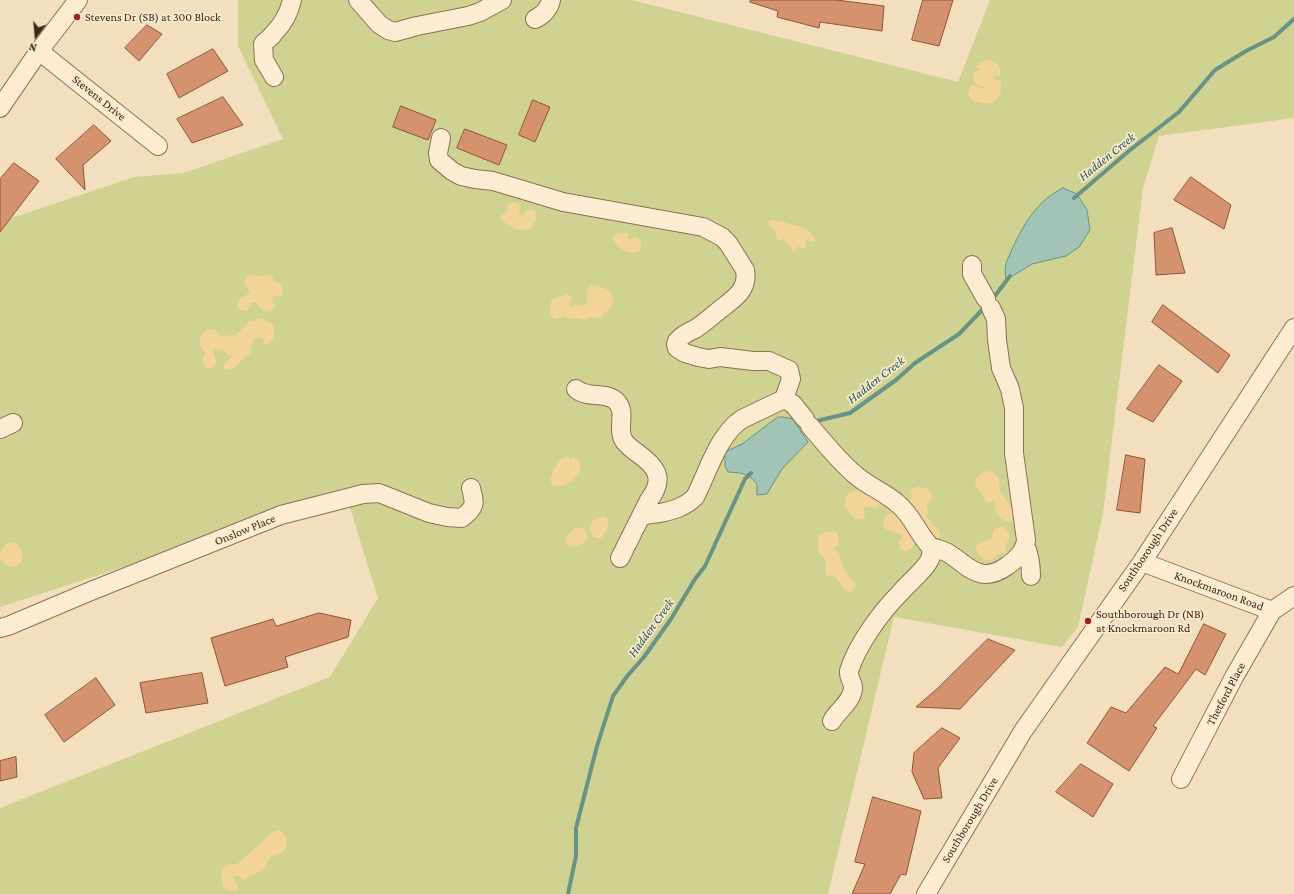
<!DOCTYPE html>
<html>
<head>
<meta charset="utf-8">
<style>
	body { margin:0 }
	#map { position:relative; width:1294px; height:894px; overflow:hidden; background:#f3dfbe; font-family:"Crimson Pro",serif }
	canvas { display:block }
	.north { position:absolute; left:16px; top:16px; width:40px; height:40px; -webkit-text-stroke:3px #f9eace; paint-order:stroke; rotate:196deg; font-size:11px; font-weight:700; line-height:16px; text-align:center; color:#3b281b }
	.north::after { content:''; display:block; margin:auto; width:14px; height:18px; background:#3b281b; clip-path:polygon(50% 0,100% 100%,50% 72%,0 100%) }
</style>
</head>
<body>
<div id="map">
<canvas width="1294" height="894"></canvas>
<div class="north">N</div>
</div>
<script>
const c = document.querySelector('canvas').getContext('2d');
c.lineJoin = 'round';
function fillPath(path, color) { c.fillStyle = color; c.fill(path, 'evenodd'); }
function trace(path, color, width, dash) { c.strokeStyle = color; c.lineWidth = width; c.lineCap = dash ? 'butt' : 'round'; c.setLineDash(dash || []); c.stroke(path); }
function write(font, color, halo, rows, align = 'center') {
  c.font = font + ' "Crimson Pro",serif'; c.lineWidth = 3.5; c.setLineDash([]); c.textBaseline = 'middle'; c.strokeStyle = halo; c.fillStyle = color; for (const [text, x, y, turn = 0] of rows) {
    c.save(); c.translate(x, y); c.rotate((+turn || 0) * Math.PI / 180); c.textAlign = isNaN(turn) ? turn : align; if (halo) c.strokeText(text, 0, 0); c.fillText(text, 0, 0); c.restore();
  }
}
const green = new Path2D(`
	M 238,0 L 632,0 L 958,82 L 990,0 L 1294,0 L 1294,118 L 1159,136 L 1143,188 L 1103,513 L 1078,627 L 1062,647 L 894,617 L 828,894 L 0,894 L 0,808 L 330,677 L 378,598 L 346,495 L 0,607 L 0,222 L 134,177 L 183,173 L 283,139 L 238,46 Z`);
const sand = new Path2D(`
	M 985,60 C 995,60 1002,64 1000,76 L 993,76 L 993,78 L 1001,82 C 1003,90 998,99 992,103 C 983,104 973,103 968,95 L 971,85 L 975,86 L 982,89 L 984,87 L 983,86 C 974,86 971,79 974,71 L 980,71 L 977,67 L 979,63 Z
	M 514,202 L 520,205 L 519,213 L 522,216 L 529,209 L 535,211 L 537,220 L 533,223 L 533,226 L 531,229 L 516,230 L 501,220 L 501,215 C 510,212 506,212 508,204 Z
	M 773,220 C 783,222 815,227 815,240 L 812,242 L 806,240 L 805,248 L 801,249 L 798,246 L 796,248 L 796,252 L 791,250 L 790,245 L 786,243 L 783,238 L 780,241 L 778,240 C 775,233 775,228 768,225 L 769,221 Z
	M 618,233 L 629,233 L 628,238 L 629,240 L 634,237 L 638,238 L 641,241 L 641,250 L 634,253 C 625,252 616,248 613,238 L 614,236 Z
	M 250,274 L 259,276 L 266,274 L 273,276 L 273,282 L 279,283 L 282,285 L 283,295 L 272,297 L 275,307 C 266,318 261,308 255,302 L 251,303 L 250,306 L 247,306 L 249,308 L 248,311 L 243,311 L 237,307 L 239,299 C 252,292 252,294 244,282 L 246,277 Z
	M 592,285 C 602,286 610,289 614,298 L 610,309 L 604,313 L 602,318 L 591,317 L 584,320 L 575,318 L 570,319 L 564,316 L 556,319 L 551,317 L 550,314 L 551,300 L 567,294 L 572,297 L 569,304 L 571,307 L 572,307 L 574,304 L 584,306 L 587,303 C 588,295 583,292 592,285 Z
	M 259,318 L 265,320 L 274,326 L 274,338 L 269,345 L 264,344 L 264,340 L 260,337 L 253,339 L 250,353 L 234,368 L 228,370 L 223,368 L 225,361 L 232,358 L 232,356 L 227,354 L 226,351 L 215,349 L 213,351 L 216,362 L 214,367 L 209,369 C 200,365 203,360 205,352 L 199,345 C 200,336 204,328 214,329 L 220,336 L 237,335 L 237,332 L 241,332 L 241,328 L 246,327 L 248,321 L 253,321 Z
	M 569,456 L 570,460 L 573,457 C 593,464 570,492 553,485 L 550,480 C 553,470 558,457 569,456 Z
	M 989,471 L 995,473 L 1000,480 C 1000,482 999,484 999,486 C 998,497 1015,504 1014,515 C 1013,528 1000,519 997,513 C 994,509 995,505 995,501 L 993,500 L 992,502 L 988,503 C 986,500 975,485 975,483 C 975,476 983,471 989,471 Z
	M 916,487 L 922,487 L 930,490 L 932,499 L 926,505 L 928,512 L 926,516 L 931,522 L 932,525 C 937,527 941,529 940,536 L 936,540 L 908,502 L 912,497 L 910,491 Z
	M 854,490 C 863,490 873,495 880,500 L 881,503 L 877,508 L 866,507 L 864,509 L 865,517 L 863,519 L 857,520 C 846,513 838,497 854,490 Z
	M 894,511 L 902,518 L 901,522 L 903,526 L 909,529 L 916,537 L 914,546 L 908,550 L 904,551 L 900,549 L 899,544 L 902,535 L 898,533 L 885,529 L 883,527 C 883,519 887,514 894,511 Z
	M 604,516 L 608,519 C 610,525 606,533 601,538 L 595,538 C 585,528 591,518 604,516 Z
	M 578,527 C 598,532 582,552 567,545 L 565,541 C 567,535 572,529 578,527 Z
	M 999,527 L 1004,527 L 1010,534 L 1009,540 L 1005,545 L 1007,552 L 1006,554 L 1000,552 L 992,560 C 984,561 977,556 976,547 L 980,543 L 992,538 L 994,529 Z
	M 828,531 L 835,532 L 838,534 L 839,544 L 834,549 L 839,553 C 842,565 845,574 855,582 L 855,588 L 852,592 C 842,592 842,584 836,578 C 833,576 830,576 826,575 L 825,559 L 819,553 C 817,543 816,534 828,531 Z
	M 12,542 C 21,545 23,552 22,561 C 15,569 7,568 0,560 C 0,550 2,544 12,542 Z
	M 279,830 C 290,836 289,846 281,854 L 271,857 L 263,871 L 251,875 L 245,880 L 243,880 L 238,875 L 233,876 L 234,880 L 237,883 L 239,888 L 236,891 L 229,891 L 223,886 L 221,874 L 223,868 L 230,864 L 237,864 L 262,842 L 272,832 Z`);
const water = new Path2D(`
	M 1063,188 L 1077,194 L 1087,210 L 1090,230 L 1079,247 L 1066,256 L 1032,264 L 1006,280 C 1003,264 1008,259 1014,245 C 1026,221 1038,200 1063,188 Z
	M 778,417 L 783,417 L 793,419 L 808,442 L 782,469 L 767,494 L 757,495 L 757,484 C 748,473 742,473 728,472 L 725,466 L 725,452 L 742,444 Z`);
const stream = new Path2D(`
	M 1074,198 L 1130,150 L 1179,112 L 1215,70 L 1246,51 L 1274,37 L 1294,19
	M 991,301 L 1010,276
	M 812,422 L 850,413 L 896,380 L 915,363 L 959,334 L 985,307
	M 568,894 L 576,856 L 576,828 L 597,746 L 613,696 L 628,675 L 644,657 L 671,619 L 695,579 L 705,566 L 745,479 L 751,473`);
const building = new Path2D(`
	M 751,0 L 836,0 L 884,6 L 882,31 L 820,22 L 819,28 L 777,17 L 778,11 L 750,2 Z
	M 923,0 L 953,0 L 939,46 L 912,40 Z
	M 147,25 L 162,34 L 139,61 L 125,48 Z
	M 213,49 L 228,71 L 179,98 L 167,74 Z
	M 223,97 L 243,125 L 192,143 L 177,119 Z
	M 533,100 L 550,107 L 535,142 L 519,135 Z
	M 401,106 L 436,120 L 428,140 L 393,127 Z
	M 94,125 L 111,141 L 83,165 L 85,190 L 56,159 Z
	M 465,129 L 507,145 L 499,165 L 457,148 Z
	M 14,163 L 39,181 L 0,232 L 0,179 Z
	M 1191,177 L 1231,205 L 1224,229 L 1174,200 Z
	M 1172,228 L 1185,273 L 1156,275 L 1154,233 Z
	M 1163,305 L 1230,355 L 1218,373 L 1152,322 Z
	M 1159,365 L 1182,381 L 1153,422 L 1127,409 Z
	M 1126,455 L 1145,459 L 1140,513 L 1117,510 Z
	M 319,613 L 351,620 L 348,637 L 285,657 L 288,667 L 225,686 L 211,638 L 273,619 L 276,626 Z
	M 1204,624 L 1226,634 L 1205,675 L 1196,669 L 1153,726 L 1157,728 L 1129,771 L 1087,743 L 1111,707 L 1126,713 L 1165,667 L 1178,674 Z
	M 988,639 L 1015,650 L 960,709 L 916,707 L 938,688 Z
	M 202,673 L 208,703 L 146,713 L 140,683 Z
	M 96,678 L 115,705 L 64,742 L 45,715 Z
	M 942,728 L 960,738 L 938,768 L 942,798 L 924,799 L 912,772 L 914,753 Z
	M 16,757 L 17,777 L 0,781 L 0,761 Z
	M 1081,764 L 1113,784 L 1093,817 L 1056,792 Z
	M 873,797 L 921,811 L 906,875 L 901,874 L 890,894 L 852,894 L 865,864 L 855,862 Z`);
const minor = new Path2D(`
	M 358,0 L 379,24 L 388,30 L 395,32 L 417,26 L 468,16 L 480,12 L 502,0
	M 535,19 C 543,15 549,9 551,0
	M 39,51 L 158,146
	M 274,77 L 264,60 L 263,44 C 266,40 271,38 274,33 C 283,24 289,13 292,0
	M 0,108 L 39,51 L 78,0
	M 441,138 L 438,153 L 439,160 L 452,171 L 461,176 L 475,179 L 493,181 L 563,202 L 703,227 L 722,237 L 728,243 L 745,270 C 749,292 731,300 717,312 C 710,318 703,324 695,329 C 688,332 682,335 677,341 L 676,344 L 677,348 L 685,353 L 698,357 L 709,359 L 720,357 L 753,361 L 769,361 L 789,370 L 791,379 L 784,399 L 742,419 C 718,435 708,472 695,497 C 685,507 674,510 660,513 C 653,514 647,514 641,517
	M 972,265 L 972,274 L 986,299
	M 576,389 C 588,399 605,391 616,401 C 627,411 617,428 623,439 C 625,444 632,449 636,452 C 656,466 666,478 649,500 L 620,558
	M 784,399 L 793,404 L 805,419
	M 810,426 C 825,443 840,463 858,477 C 870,487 886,493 898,504 C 912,515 917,532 929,545 C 932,548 943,550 948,553 C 969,566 980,585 1007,566 C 1015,561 1025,551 1026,540 L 1014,453 L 1014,408 L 1010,389 L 1001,368 L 997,340 L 996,319 L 991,308
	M 0,429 L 13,423
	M 1025,545 C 1030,556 1031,565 1031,576
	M 1142,562 L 1272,611
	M 0,628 L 8,626 L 91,591 L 281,515 L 363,494 L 379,493 L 429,513 L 447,517 L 462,518 C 476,507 475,504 471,488
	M 832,721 C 838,710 851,703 853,689 C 854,683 848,678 849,671 C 857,645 881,612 900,593 C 909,582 922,573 929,561 C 932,556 932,551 930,546
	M 1181,779 L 1234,677 L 1272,611 L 1294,596
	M 926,894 L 1023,731 L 1142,562 L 1294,328`);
const markers = [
	[77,17,4,"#a31e28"],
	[1088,621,4,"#a31e28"]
];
const poiNames = [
	["Stevens Dr (SB) at 300 Block",85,17],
	["Southborough Dr (NB)",1096,614],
	["at Knockmaroon Rd",1096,628]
];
const streetNames = [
	["Stevens Drive",99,98,39],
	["Onslow Place",245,530,-22],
	["Southborough Drive",1148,550,-56],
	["Knockmaroon Road",1219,591,20],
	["Thetford Place",1226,694,-62],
	["Southborough Drive",970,820,-59]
];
const waterNames = [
	["Hadden Creek",1107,157,-39],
	["Hadden Creek",876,380,-38],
	["Hadden Creek",651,628,-54]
];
fillPath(green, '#cfd291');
fillPath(sand, '#f2d398');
fillPath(water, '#a2c4b7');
trace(water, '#689385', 1);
trace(stream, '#689385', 4);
fillPath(building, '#d5926f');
trace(building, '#8f5438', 1);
trace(minor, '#8d6f55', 20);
trace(minor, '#fcedd2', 18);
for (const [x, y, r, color] of markers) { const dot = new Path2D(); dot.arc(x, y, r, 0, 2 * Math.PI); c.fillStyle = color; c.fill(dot); trace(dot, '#f9eace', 1.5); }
write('12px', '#3b281b', '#f9eace', poiNames, 'left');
write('12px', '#3b281b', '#f9eace', streetNames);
write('italic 13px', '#285c55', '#f9eace', waterNames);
</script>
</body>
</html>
